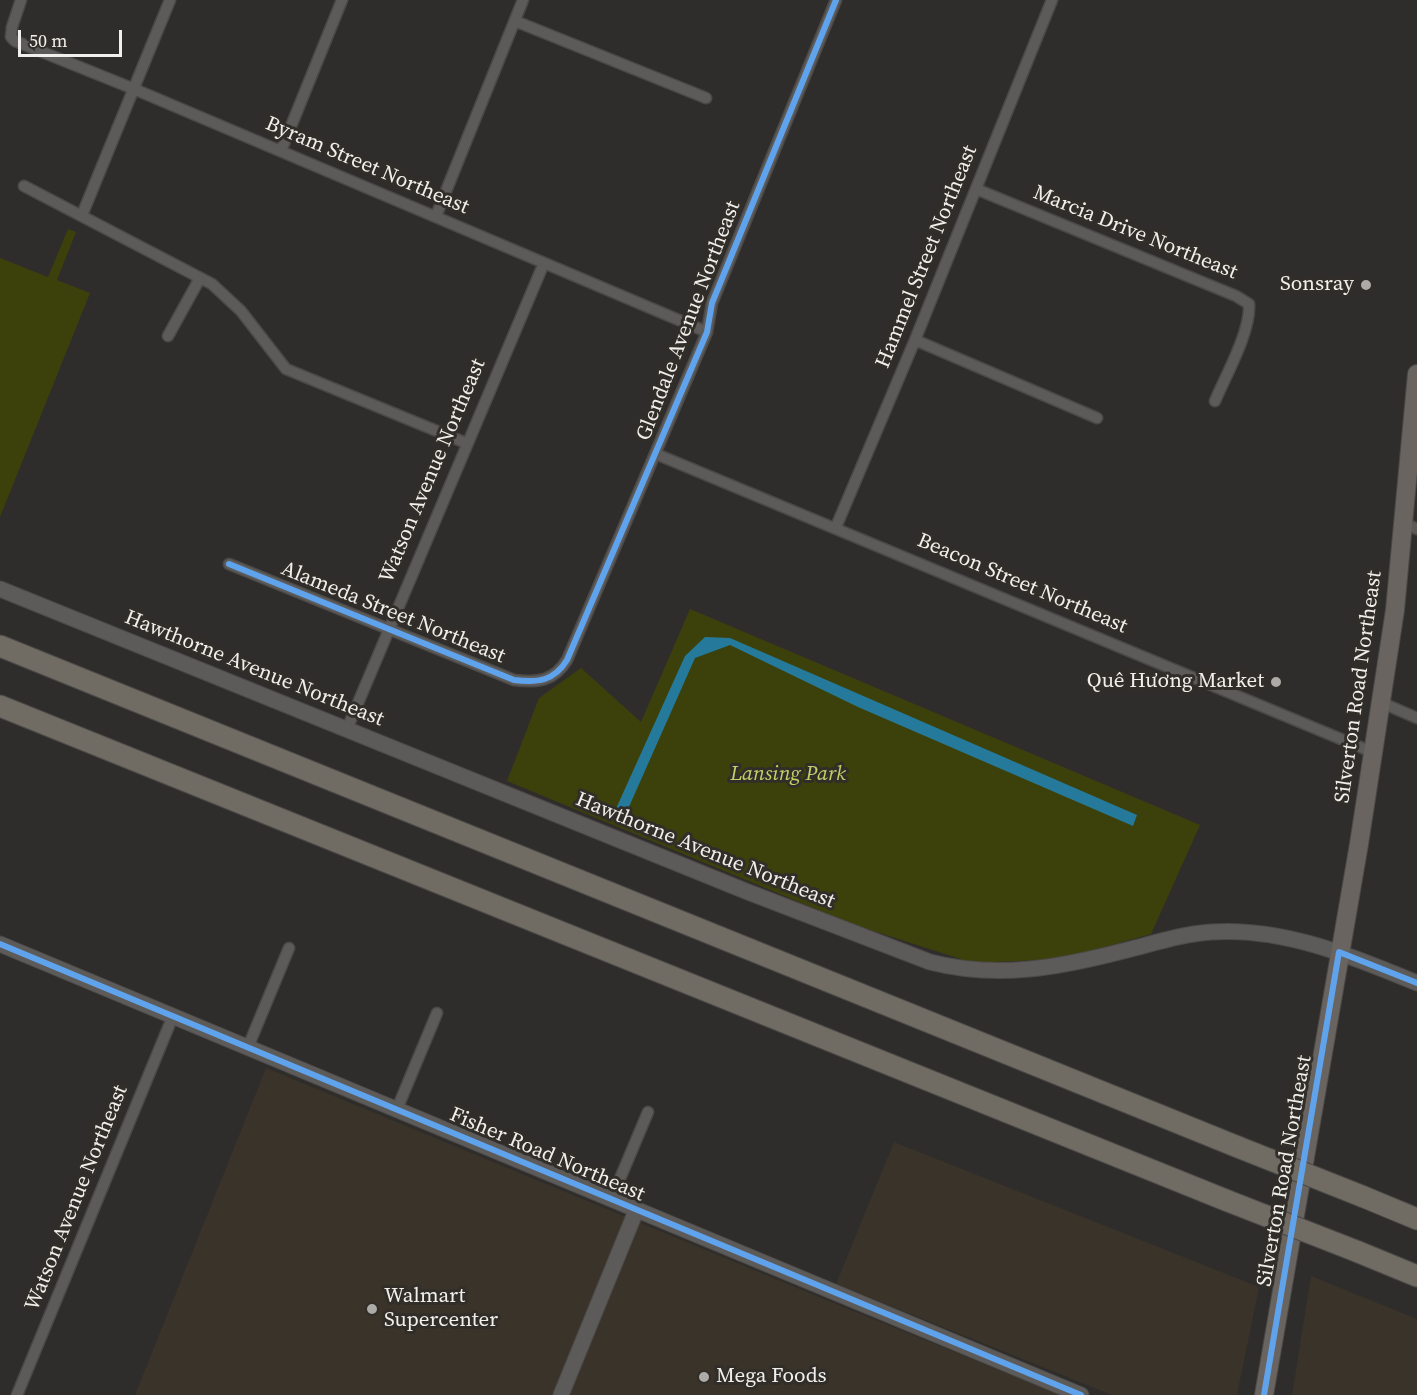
<!DOCTYPE html>
<html>
<head>
<meta charset="utf-8">
<style>
	body { margin:0 }
	#map { position:relative; width:1417px; height:1395px; overflow:hidden; background:#2f2d2b; font-family:"Source Serif 4",serif }
	canvas { display:block }
	.scale { position:absolute; left:18px; top:30px; width:104px; height:27px; box-sizing:border-box; border:3px solid #f0efeb; border-top:0; padding-left:8px; font-size:18px; line-height:21px; white-space:nowrap; color:#f0efeb; -webkit-text-stroke:4px #312e29; paint-order:stroke }
</style>
</head>
<body>
<div id="map">
<canvas width="1417" height="1395"></canvas>
<div class="scale">50 m</div>
</div>
<script>
const c = document.querySelector('canvas').getContext('2d');
c.lineJoin = 'round';
function fillPath(path, color) { c.fillStyle = color; c.fill(path, 'evenodd'); }
function trace(path, color, width, dash) { c.strokeStyle = color; c.lineWidth = width; c.lineCap = dash ? 'butt' : 'round'; c.setLineDash(dash || []); c.stroke(path); }
function write(font, color, halo, rows, align = 'center') {
  c.font = font + ' "Source Serif 4",serif'; c.lineWidth = 6; c.setLineDash([]); c.textBaseline = 'middle'; c.strokeStyle = halo; c.fillStyle = color; for (const [text, x, y, turn = 0] of rows) {
    c.save(); c.translate(x, y); c.rotate((+turn || 0) * Math.PI / 180); c.textAlign = isNaN(turn) ? turn : align; if (halo) c.strokeText(text, 0, 0); c.fillText(text, 0, 0); c.restore();
  }
}
const built = new Path2D(`
	M 266,1068 L 829,1301 L 1060,1395 L 135,1395 Z
	M 894,1142 L 1259,1287 L 1237,1395 L 1112,1395 L 836,1284 Z
	M 1311,1276 L 1417,1319 L 1417,1395 L 1292,1395 Z`);
const green = new Path2D(`
	M 68,229 L 76,232 L 57,280 L 90,293 L 0,517 L 0,258 L 48,277 Z
	M 690,609 L 1200,825 L 1151,934 L 1062,959 L 973,963 L 855,925 L 507,781 L 539,698 L 581,668 L 641,722 Z`);
const water = new Path2D(`
	M 705,637 L 730,638 L 1137,815 L 1133,826 L 858,707 L 730,645 L 695,658 L 624,818 L 614,813 L 685,656 Z`);
const street = new Path2D(`
	M 21,0 L 12,27 L 11,37 L 15,41 L 134,89 L 707,332
	M 515,21 L 706,98
	M 281,151 L 342,0
	M 24,186 L 212,284 L 241,311 L 286,369 L 466,443
	M 976,189 L 1236,296 L 1249,304 C 1251,331 1226,375 1215,401
	M 82,215 L 170,0
	M 436,216 L 523,0
	M 168,336 L 200,278
	M 915,340 L 1097,418
	M 656,454 L 1372,752
	M 1404,523 L 1417,529
	M 836,527 L 915,340 L 1052,0
	M 229,564 L 514,680 C 538,683 554,681 567,660 L 707,332 L 712,303 L 836,0
	M 1380,702 L 1417,718
	M 347,729 L 544,263
	M 248,1047 L 289,948
	M 397,1109 L 437,1013
	M 611,1200 L 648,1112
	M 17,1395 L 173,1016`);
const secondary = new Path2D(`
	M 0,589 L 748,892 L 930,962 C 996,979 1058,968 1123,951 C 1152,944 1181,934 1211,932 C 1283,927 1352,956 1417,983
	M 0,944 L 1081,1395
	M 561,1395 L 636,1211`);
const primary = new Path2D(`
	M 1264,1395 L 1359,844 L 1395,610 L 1417,374`);
const highway = new Path2D(`
	M 0,646 L 1238,1147
	M 0,706 L 1228,1201
	M 1364,1197 L 1417,1219
	M 1356,1251 L 1417,1276`);
const highwayBridge = new Path2D(`
	M 1238,1147 L 1364,1197
	M 1228,1201 L 1356,1251`);
const cycleway = new Path2D(`
	M 229,564 L 514,680 C 538,683 554,681 567,660 L 707,332 L 712,303 L 836,0
	M 0,944 L 1081,1395
	M 1264,1395 L 1339,952 L 1417,983`);
const markers = [
	[1366,285,6,"#acaba8"],
	[1276,682,6,"#acaba8"],
	[372,1309,6,"#acaba8"],
	[704,1377,6,"#acaba8"]
];
const streetNames = [
	["Byram Street Northeast",367,166,23],
	["Marcia Drive Northeast",1135,233,22],
	["Hammel Street Northeast",927,257,-68],
	["Glendale Avenue Northeast",689,321,-69],
	["Watson Avenue Northeast",433,471,-67],
	["Beacon Street Northeast",1022,584,23],
	["Alameda Street Northeast",393,613,22],
	["Hawthorne Avenue Northeast",254,669,22],
	["Silverton Road Northeast",1359,687,-82],
	["Hawthorne Avenue Northeast",705,851,22],
	["Fisher Road Northeast",547,1155,23],
	["Silverton Road Northeast",1285,1171,-80],
	["Watson Avenue Northeast",77,1198,-68]
];
const poiNames = [
	["Sonsray",1354,285],
	["Quê Hương Market",1264,682],
	["Walmart",384,1297,"left"],
	["Supercenter",384,1321,"left"],
	["Mega Foods",716,1377,"left"]
];
const parkNames = [
	["Lansing Park",788,775]
];
fillPath(built, '#393329');
fillPath(green, '#3c410b');
fillPath(water, '#257a9b');
trace(street, '#4b4947', 13);
trace(secondary, '#4b4947', 17);
trace(primary, '#4b4947', 20);
trace(highway, '#4b4947', 23);
trace(street, '#5c5b59', 10);
trace(secondary, '#5c5b59', 15);
trace(primary, '#69645f', 18);
trace(highway, '#706b63', 21);
trace(highwayBridge, '#4b4947', 23, []);
trace(highwayBridge, '#706b63', 21);
trace(cycleway, '#60a3ed', 6);
for (const [x, y, r, color] of markers) { const dot = new Path2D(); dot.arc(x, y, r, 0, 2 * Math.PI); c.fillStyle = color; c.fill(dot); trace(dot, '#312e29', 2); }
write('21px', '#f0efeb', '#312e29', streetNames);
write('21px', '#f0efeb', '#312e29', poiNames, 'right');
write('italic 21px', '#c2d068', '#312e29', parkNames);
</script>
</body>
</html>
